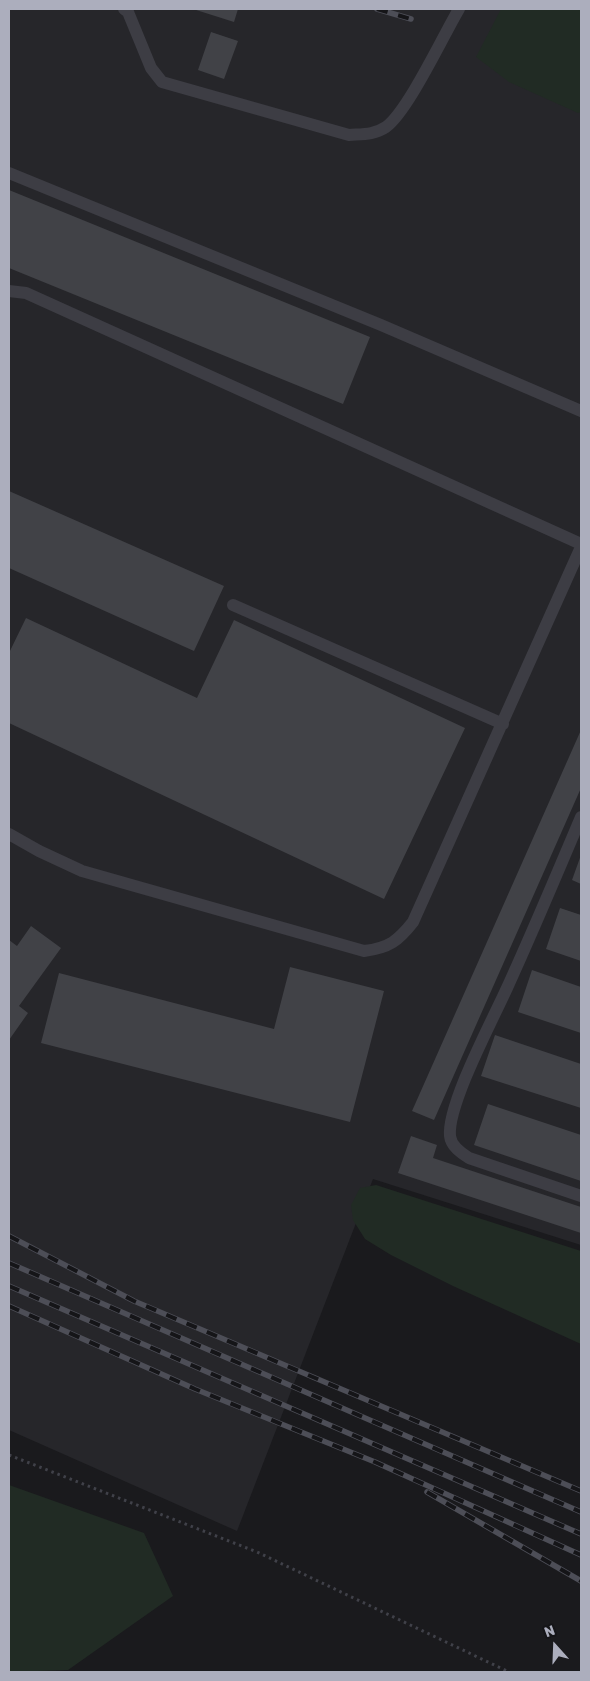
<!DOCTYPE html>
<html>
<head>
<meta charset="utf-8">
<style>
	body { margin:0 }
	#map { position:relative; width:590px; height:1681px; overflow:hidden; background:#1a1a1d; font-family:Rubik,sans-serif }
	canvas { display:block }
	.frame { position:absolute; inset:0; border:10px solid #acaebd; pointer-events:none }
	.north { position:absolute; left:530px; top:1621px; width:50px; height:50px; -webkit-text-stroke:4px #151518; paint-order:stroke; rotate:340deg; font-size:14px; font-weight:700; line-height:20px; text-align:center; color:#acaebd }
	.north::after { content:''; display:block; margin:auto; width:18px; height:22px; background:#acaebd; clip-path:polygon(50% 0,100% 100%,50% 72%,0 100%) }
</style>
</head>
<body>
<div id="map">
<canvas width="590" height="1681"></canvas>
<div class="frame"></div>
<div class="north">N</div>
</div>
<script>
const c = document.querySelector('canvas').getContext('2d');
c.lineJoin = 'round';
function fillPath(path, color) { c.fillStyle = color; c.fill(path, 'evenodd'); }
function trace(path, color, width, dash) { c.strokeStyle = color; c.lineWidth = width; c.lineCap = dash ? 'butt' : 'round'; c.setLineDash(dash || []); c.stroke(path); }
const built = new Path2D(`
	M 9,9 L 581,9 L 581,1245 L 373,1179 L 237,1531 L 9,1430 Z`);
const green = new Path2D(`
	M 501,9 L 581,9 L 581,112 L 578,113 L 509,82 L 476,57 Z
	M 376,1185 L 581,1251 L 581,1344 L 453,1286 L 391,1255 L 365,1239 L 353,1220 L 351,1205 L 360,1188 Z
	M 9,1485 L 144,1533 L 173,1596 L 68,1670 L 9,1672 Z`);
const building = new Path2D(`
	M 193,9 L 238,9 L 234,22 Z
	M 211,32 L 238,41 L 224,79 L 198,70 Z
	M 9,190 L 370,337 L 343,404 L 9,268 Z
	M 9,491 L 224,586 L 194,651 L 9,568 Z
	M 26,618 L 197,698 L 234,620 L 465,728 L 384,899 L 9,723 L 9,653 Z
	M 581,730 L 581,788 L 434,1120 L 412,1111 Z
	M 581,855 L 581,884 L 572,880 Z
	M 560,908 L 581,915 L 581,961 L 546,949 Z
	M 31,926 L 61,948 L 19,1006 L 28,1013 L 9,1040 L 9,940 L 17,946 Z
	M 290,967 L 384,991 L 350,1122 L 41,1043 L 59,973 L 274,1029 Z
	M 532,970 L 581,987 L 581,1033 L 518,1012 Z
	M 495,1035 L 581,1064 L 581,1108 L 481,1076 Z
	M 488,1104 L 581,1135 L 581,1181 L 474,1145 Z
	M 411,1136 L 437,1145 L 433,1158 L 581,1207 L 581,1233 L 398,1173 Z`);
const path = new Path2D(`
	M 9,1455 L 257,1552 L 509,1672`);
const service = new Path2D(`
	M 124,9 L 128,12 L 151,68 L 162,82 L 349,135 C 362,134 374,135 386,127 C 408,111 443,36 459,9
	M 9,173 L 381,325 L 581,411
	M 9,291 L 26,293 L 581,544
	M 233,605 L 503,724
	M 581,817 C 557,874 533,931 507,988 C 493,1019 447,1105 450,1136 C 451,1146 461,1153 469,1158 L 581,1196
	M 9,834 L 39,851 L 82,871 L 364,951 C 389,948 398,941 413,922 L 581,547`);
const rail = new Path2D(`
	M 377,9 L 411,19
	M 9,1236 L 134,1301 L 581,1491
	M 9,1263 L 581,1512
	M 9,1286 L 581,1534
	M 9,1306 L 195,1389 L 375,1462 L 581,1555
	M 427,1492 L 581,1581`);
fillPath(built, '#26262a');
fillPath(green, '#212b24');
fillPath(building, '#414247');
trace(path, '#404149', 3, [2.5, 4]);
trace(service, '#3d3d44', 12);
trace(rail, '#4d4e57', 5.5);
trace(rail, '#151518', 4, [11]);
</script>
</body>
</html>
